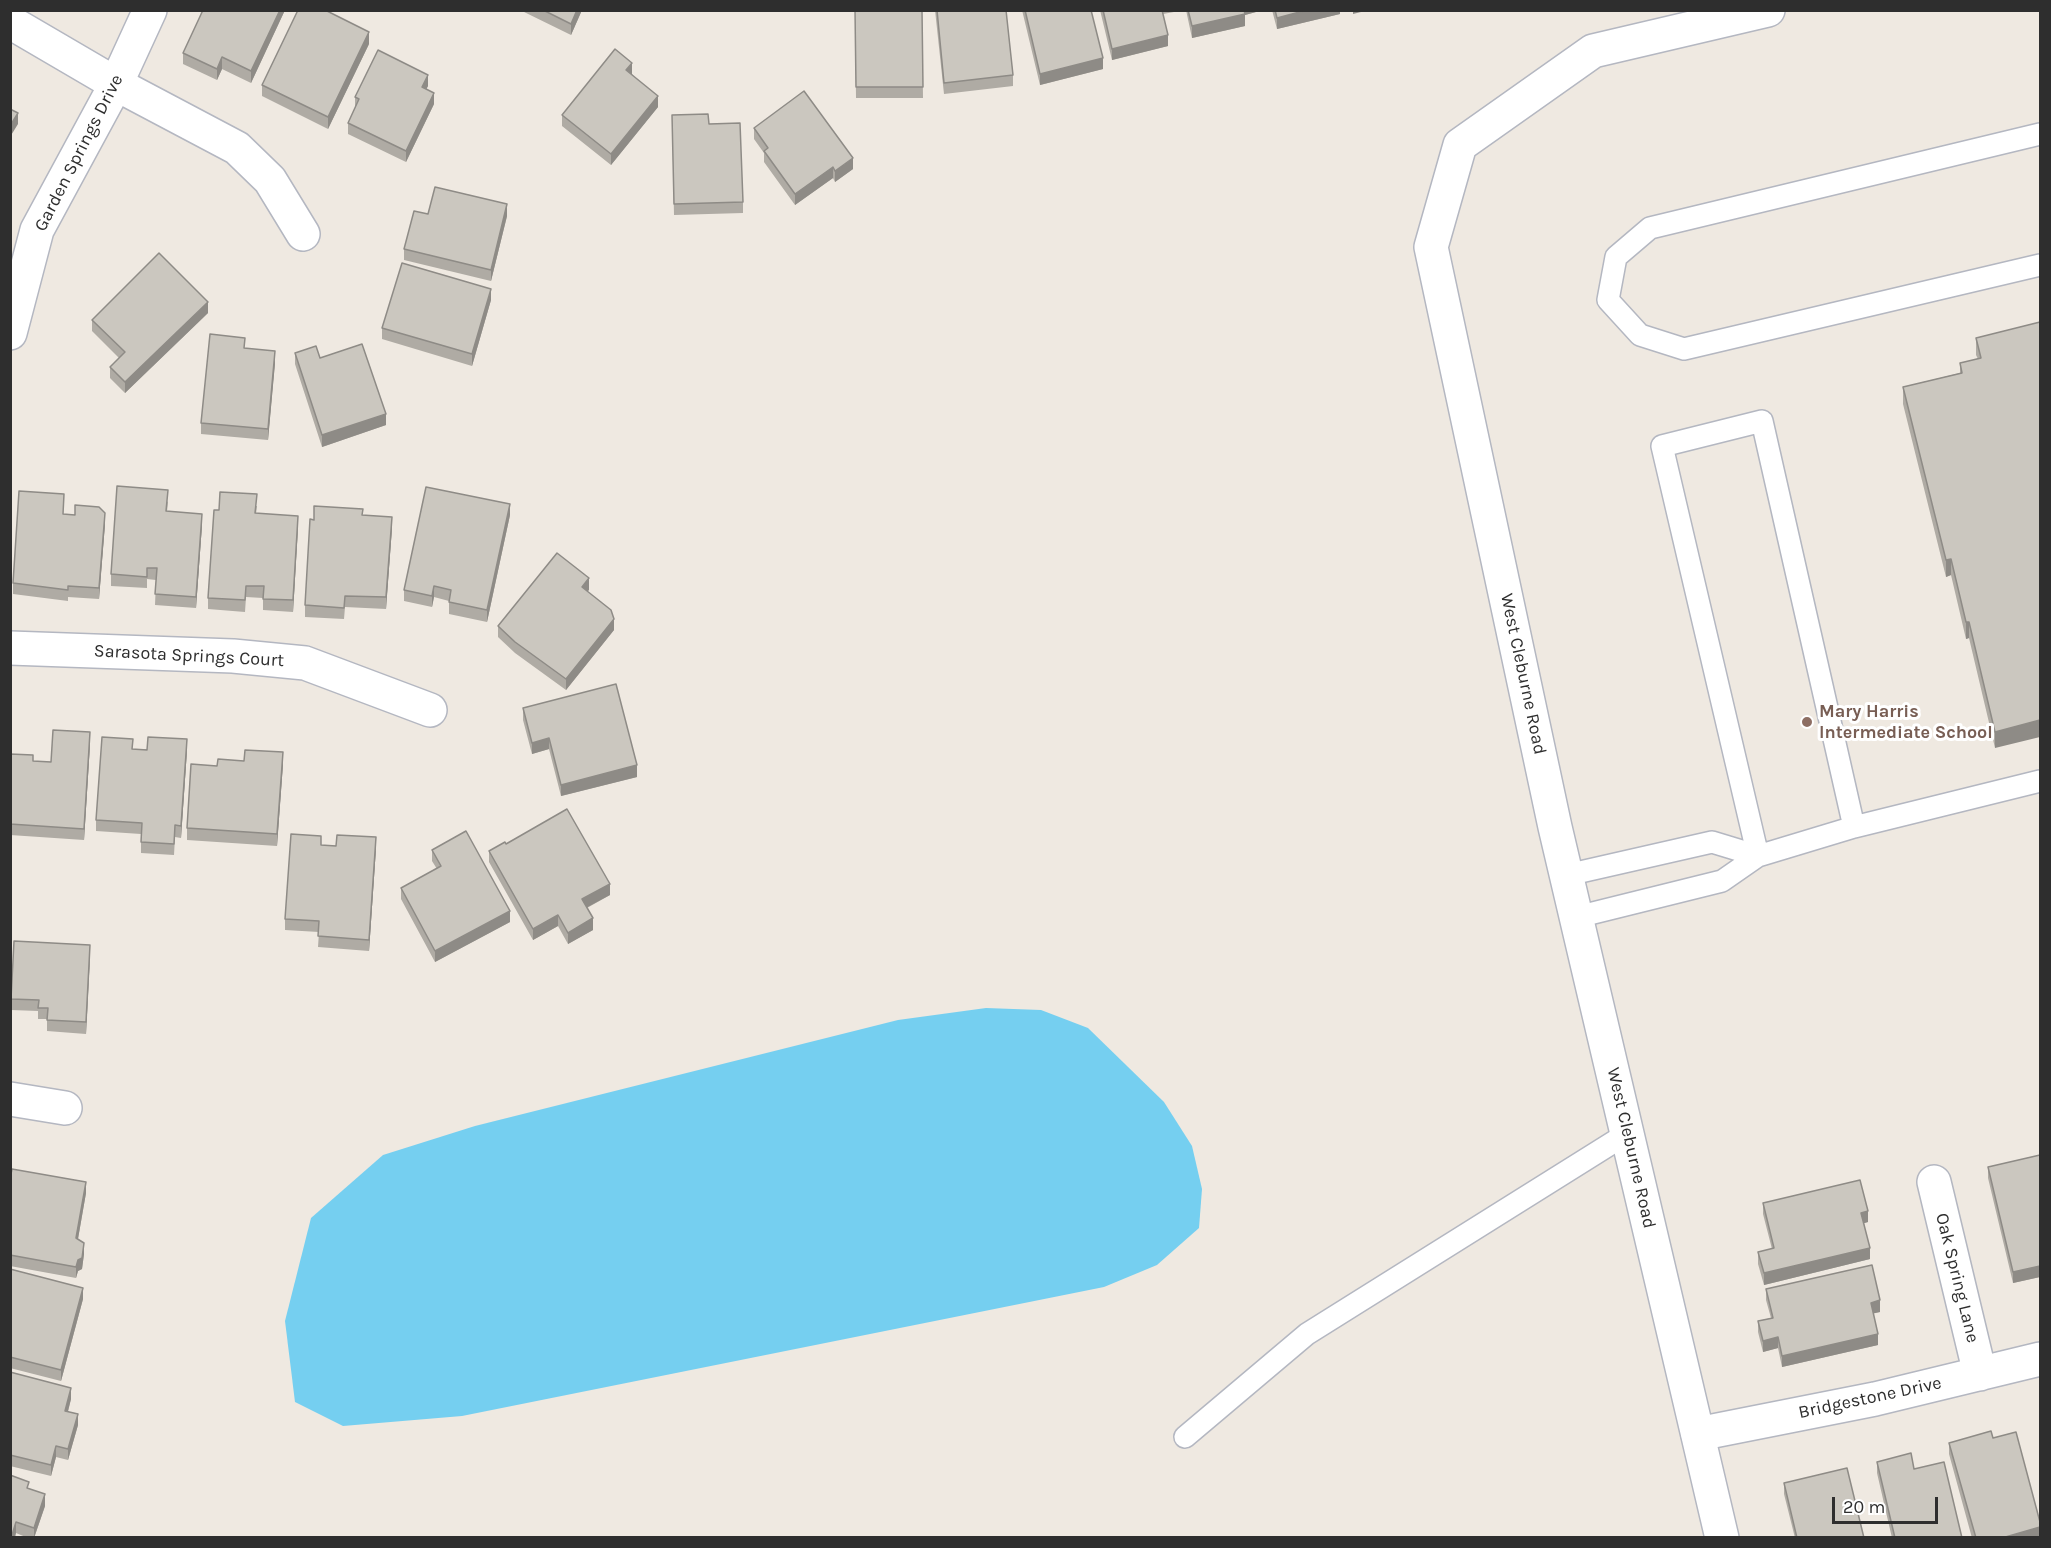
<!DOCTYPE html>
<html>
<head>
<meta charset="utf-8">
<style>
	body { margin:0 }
	#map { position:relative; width:2051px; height:1548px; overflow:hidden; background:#efe9e1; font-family:Karla,sans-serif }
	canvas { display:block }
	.frame { position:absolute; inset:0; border:12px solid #2e2e2e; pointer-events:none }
	.scale { position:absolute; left:1832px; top:1497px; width:106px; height:27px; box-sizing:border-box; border:3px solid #2e2e2e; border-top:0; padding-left:8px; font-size:18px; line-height:21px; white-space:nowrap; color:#2e2e2e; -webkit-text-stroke:4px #fff; paint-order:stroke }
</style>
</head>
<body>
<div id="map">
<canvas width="2051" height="1548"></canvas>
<div class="frame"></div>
<div class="scale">20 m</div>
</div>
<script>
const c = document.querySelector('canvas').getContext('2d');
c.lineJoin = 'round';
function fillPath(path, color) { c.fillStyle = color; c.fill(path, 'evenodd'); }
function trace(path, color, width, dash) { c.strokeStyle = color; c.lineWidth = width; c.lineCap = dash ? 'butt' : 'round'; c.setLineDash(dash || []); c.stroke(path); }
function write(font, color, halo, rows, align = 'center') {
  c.font = font + ' Karla,sans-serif'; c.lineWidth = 6; c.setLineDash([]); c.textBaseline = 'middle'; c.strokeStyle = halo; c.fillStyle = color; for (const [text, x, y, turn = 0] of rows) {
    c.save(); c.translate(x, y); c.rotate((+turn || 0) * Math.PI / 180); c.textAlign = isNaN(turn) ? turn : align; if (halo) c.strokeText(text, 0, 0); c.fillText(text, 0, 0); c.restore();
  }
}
const water = new Path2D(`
	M 986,1008 L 1041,1010 L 1088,1028 L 1164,1102 L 1192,1146 L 1202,1189 L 1199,1228 L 1157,1265 L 1104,1287 L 462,1416 L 343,1426 L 295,1402 L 285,1321 L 311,1218 L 383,1155 L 475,1126 L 898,1020 Z`);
const lane = new Path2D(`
	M 2040,134 L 1650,228 L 1616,257 L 1608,300 L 1640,335 L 1684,349 L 2040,265
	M 1758,856 L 1662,446 L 1762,421 L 1854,827
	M 1567,875 L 1712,842 L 1758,856
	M 1577,917 L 1722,881 L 1758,856 L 1854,827 L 2040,781
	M 1185,1437 L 1307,1334 L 1628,1133`);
const street = new Path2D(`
	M 10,22 L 116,84 L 237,148 L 270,180 L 303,234
	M 10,648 L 233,656 L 305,663 L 430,710
	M 10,1099 L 65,1108
	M 1934,1182 L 1980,1374
	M 1698,1434 L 1875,1399 L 2040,1359`);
const secondary = new Path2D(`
	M 10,333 L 37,230 L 116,84 L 150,10
	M 1722,1538 L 1555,827 L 1431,247 L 1460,145 L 1593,51 L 1768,10`);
const wall = new Path2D(`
	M 285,10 L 251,83 L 222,69 L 217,80 L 183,64 L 183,53 Z
	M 520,10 L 582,10 L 571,35 Z
	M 855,10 L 922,10 L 923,98 L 856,98 Z
	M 935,10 L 1006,10 L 1013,75 L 1013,86 L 944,94 Z
	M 1022,10 L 1091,10 L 1103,69 L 1040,85 Z
	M 1100,10 L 1174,10 L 1174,12 L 1163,14 L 1168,46 L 1112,60 Z
	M 1186,10 L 1256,10 L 1256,12 L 1245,15 L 1245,26 L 1192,38 Z
	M 1272,10 L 1340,10 L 1340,14 L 1277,29 Z
	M 369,44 L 328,129 L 262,96 L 262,85 Z
	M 632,74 L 658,107 L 611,165 L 562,126 L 562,115 Z
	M 428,86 L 426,89 L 434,104 L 406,162 L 348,134 L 348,123 L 355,108 L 355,97 Z
	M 672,115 L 709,124 L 743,202 L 743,213 L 674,215 Z
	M 754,128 L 853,169 L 835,182 L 833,178 L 795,205 L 764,162 L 764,153 L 754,139 Z
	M 428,214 L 507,216 L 491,281 L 404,260 L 404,249 Z
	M 491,300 L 472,366 L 382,339 L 382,328 Z
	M 208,313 L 125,393 L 110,378 L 110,367 L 119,358 L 92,331 L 92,320 Z
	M 2040,322 L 1995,748 L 1969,638 L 1966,639 L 1951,575 L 1946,577 L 1903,404 L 1903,387 L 1960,373 L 1960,363 L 1978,359 L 1976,355 L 1976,338 Z
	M 245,348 L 275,363 L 268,440 L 201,434 L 201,423 Z
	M 295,353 L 320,358 L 386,425 L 322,447 L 295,364 Z
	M 168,501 L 167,512 L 202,525 L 196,608 L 155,605 L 156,580 L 147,579 L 147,588 L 111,586 L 111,574 Z
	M 257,506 L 256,514 L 298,527 L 293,612 L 263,610 L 263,598 L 246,597 L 245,612 L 208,609 L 208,598 L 219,510 Z
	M 63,514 L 105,524 L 99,599 L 68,597 L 68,601 L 13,594 L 13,583 Z
	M 363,515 L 392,528 L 386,609 L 345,607 L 344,619 L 305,617 L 305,605 L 314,520 Z
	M 510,515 L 487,622 L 449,614 L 449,601 L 434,597 L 432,607 L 404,601 L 404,590 Z
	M 589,590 L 587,591 L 614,630 L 566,690 L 515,653 L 498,637 L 498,626 Z
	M 523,708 L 637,777 L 561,796 L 549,749 L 532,754 L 523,720 Z
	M 90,744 L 84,840 L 10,835 L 10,754 L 33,761 L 51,762 Z
	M 133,749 L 187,750 L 181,838 L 175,837 L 174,855 L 141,853 L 141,834 L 96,831 L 96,820 Z
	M 283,764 L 277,846 L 187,840 L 187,828 L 217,766 Z
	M 506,844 L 610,895 L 587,908 L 593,930 L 568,944 L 558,926 L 533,940 L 489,862 L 489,851 Z
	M 321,845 L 376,848 L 369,951 L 318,947 L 319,932 L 285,930 L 285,919 Z
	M 432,850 L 510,922 L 435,962 L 401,899 L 401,888 L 437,869 L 432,861 Z
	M 90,956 L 86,1034 L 47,1031 L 47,1019 L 38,1019 L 38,1011 L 11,1010 L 11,999 Z
	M 2040,1155 L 2040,1277 L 2013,1283 L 1988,1178 L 1988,1167 Z
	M 10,1179 L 86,1193 L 78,1239 L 84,1254 L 82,1269 L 78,1271 L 76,1278 L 10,1266 Z
	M 1763,1203 L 1868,1222 L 1864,1223 L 1870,1259 L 1764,1285 L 1758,1264 L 1758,1252 L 1772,1249 L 1763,1214 Z
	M 10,1269 L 83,1299 L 61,1381 L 10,1368 Z
	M 1766,1289 L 1880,1312 L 1873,1313 L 1878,1345 L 1782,1367 L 1778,1348 L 1763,1352 L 1758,1332 L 1758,1321 L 1771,1318 L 1766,1300 Z
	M 10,1372 L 71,1399 L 68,1412 L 78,1425 L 68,1460 L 56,1457 L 51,1476 L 10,1466 Z
	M 1949,1443 L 2040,1538 L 1972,1538 L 1949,1454 Z
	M 1877,1462 L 1914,1469 L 1962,1538 L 1892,1538 L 1877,1473 Z
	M 1784,1483 L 1864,1538 L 1795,1538 L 1784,1494 Z
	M 29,1489 L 45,1506 L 34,1538 L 28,1538 L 16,1533 L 10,1538 Z`);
const shadedWall = new Path2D(`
	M 280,10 L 285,10 L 251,83 L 251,71 Z
	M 577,10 L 582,10 L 571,35 L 571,24 Z
	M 1243,10 L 1256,10 L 1256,12 L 1245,15 L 1245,26 L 1192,38 L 1192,26 Z
	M 1307,10 L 1340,10 L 1340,14 L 1277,29 L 1277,18 Z
	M 1353,10 L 1369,10 L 1353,14 Z
	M 369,32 L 369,44 L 328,129 L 328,117 Z
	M 1168,35 L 1168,46 L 1112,60 L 1112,49 Z
	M 222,57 L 222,69 L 217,80 L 217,69 Z
	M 1103,58 L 1103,69 L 1040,85 L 1040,74 Z
	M 632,63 L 632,74 L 626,81 L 626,70 Z
	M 428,75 L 428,86 L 422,98 L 422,87 Z
	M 434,93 L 434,104 L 406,162 L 406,151 Z
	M 658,96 L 658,107 L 611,165 L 611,154 Z
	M 18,113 L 18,124 L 10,137 L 10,126 Z
	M 853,158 L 853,169 L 835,182 L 835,171 Z
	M 833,167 L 833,178 L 795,205 L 795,194 Z
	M 507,204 L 507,216 L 491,281 L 491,270 Z
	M 491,289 L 491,300 L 472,366 L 472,354 Z
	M 208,302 L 208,313 L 125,393 L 125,382 Z
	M 275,351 L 275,363 L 268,440 L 268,429 Z
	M 386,414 L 386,425 L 322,447 L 322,435 Z
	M 510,504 L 510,515 L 487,622 L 487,610 Z
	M 105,513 L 105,524 L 99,599 L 99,588 Z
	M 202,514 L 202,525 L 196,608 L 196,597 Z
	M 298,516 L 298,527 L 293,612 L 293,600 Z
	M 392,517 L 392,528 L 386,609 L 386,597 Z
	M 1951,559 L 1951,575 L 1946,577 L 1946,560 Z
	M 589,578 L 589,590 L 582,598 L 582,587 Z
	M 434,586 L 434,597 L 432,607 L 432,596 Z
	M 614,619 L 614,630 L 566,690 L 566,679 Z
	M 1966,622 L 1969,622 L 1969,638 L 1966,639 Z
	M 2040,720 L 2040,737 L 1995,748 L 1995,732 Z
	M 90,732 L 90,744 L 84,840 L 84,829 Z
	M 549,738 L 549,749 L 532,754 L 532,743 Z
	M 187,739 L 187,750 L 181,838 L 181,826 Z
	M 283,752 L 283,764 L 277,846 L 277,834 Z
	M 637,765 L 637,777 L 561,796 L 561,785 Z
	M 376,837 L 376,848 L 369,951 L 369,940 Z
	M 610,884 L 610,895 L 582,910 L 582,899 Z
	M 510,911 L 510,922 L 435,962 L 435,951 Z
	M 558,915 L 558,926 L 533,940 L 533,929 Z
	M 593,918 L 593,930 L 568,944 L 568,933 Z
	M 90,945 L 90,956 L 86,1034 L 86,1022 Z
	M 86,1182 L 86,1193 L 76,1250 L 76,1238 Z
	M 1868,1211 L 1868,1222 L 1861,1224 L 1861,1213 Z
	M 84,1243 L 84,1254 L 82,1269 L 78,1271 L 76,1278 L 76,1267 L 78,1260 Z
	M 1870,1248 L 1870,1259 L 1764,1285 L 1764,1273 Z
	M 2040,1266 L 2040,1277 L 2013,1283 L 2013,1272 Z
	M 83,1288 L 83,1299 L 61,1381 L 61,1370 Z
	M 1880,1300 L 1880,1312 L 1871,1314 L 1871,1303 Z
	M 1878,1334 L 1878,1345 L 1782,1367 L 1782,1356 Z
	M 1778,1337 L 1778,1348 L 1763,1352 L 1763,1341 Z
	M 71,1388 L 71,1399 L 65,1422 L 65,1411 Z
	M 78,1414 L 78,1425 L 68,1460 L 68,1449 Z
	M 56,1446 L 56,1457 L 51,1476 L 51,1465 Z
	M 45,1494 L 45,1506 L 34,1538 L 34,1528 Z
	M 16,1522 L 16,1533 L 15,1538 L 11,1538 Z
	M 2040,1527 L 2040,1538 L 2002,1538 Z`);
const building = new Path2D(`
	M 203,10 L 280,10 L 251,71 L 222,57 L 217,69 L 183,53 Z
	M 298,10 L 325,10 L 369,32 L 328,117 L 262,85 Z
	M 543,10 L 577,10 L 571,24 Z
	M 855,10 L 922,10 L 923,87 L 856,87 Z
	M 937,10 L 1006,10 L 1013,75 L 944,83 Z
	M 1025,10 L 1091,10 L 1103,58 L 1040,74 Z
	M 1103,10 L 1162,10 L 1168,35 L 1112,49 Z
	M 1188,10 L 1244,10 L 1245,14 L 1192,26 Z
	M 1275,10 L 1307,10 L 1277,18 Z
	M 615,49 L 632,63 L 626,70 L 658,96 L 611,154 L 562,115 Z
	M 378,50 L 428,75 L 422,87 L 434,93 L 406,151 L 348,123 L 359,99 L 355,97 Z
	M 804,91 L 853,158 L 835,171 L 833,167 L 795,194 L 764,151 L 768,148 L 754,128 Z
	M 10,109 L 18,113 L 10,126 Z
	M 708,114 L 709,124 L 740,123 L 743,202 L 674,204 L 672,115 Z
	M 435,187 L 507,204 L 491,270 L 404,249 L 414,211 L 428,214 Z
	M 159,253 L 208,302 L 125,382 L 110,367 L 125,352 L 92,320 Z
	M 402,263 L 491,289 L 472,354 L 382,328 Z
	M 2040,322 L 2040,720 L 1995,732 L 1969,622 L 1966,622 L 1951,559 L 1946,560 L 1903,387 L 1962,373 L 1960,363 L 1981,358 L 1976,338 Z
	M 210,334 L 245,338 L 244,348 L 275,351 L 268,429 L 201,423 Z
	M 362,344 L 386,414 L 322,435 L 295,353 L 316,346 L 320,358 Z
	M 117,486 L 168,490 L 166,511 L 202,514 L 196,597 L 155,594 L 157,568 L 147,568 L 147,577 L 111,574 Z
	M 426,487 L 510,504 L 487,610 L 449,602 L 451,590 L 434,586 L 432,596 L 404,590 Z
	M 19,491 L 64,494 L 63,514 L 75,515 L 75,505 L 99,507 L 105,513 L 99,588 L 68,586 L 68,590 L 13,583 Z
	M 220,492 L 257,494 L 255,513 L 298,516 L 293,600 L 263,599 L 264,586 L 246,586 L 245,600 L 208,598 L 214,510 L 219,510 Z
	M 314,506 L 363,509 L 362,515 L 392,517 L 386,597 L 345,596 L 344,608 L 305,605 L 310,519 L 314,520 Z
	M 557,553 L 589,578 L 582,587 L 611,610 L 614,619 L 566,679 L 515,642 L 498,626 Z
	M 616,684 L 637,765 L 561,785 L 549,738 L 532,743 L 523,708 Z
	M 53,730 L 90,732 L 84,829 L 10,824 L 10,754 L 33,755 L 33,761 L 51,762 Z
	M 102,737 L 133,739 L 132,749 L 147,750 L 148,737 L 187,739 L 181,826 L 175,825 L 174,844 L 141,842 L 142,823 L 96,820 Z
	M 245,750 L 283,752 L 277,834 L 187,828 L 191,764 L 217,766 L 218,759 L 244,761 Z
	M 567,809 L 610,884 L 582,899 L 593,918 L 568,933 L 558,915 L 533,929 L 489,851 L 505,842 L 506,844 Z
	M 466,831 L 510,911 L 435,951 L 401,888 L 441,866 L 432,850 Z
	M 291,834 L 321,836 L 321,845 L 336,846 L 337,835 L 376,837 L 369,940 L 318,936 L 319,921 L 285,919 Z
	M 14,941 L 90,945 L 86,1022 L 47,1020 L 48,1008 L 38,1008 L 39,1000 L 11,999 Z
	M 2040,1155 L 2040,1266 L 2013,1272 L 1988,1167 Z
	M 12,1169 L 86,1182 L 76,1238 L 84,1243 L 82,1258 L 78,1260 L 76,1267 L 10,1255 L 10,1179 Z
	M 1860,1180 L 1868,1211 L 1861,1213 L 1870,1248 L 1764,1273 L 1758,1252 L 1774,1248 L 1763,1203 Z
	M 1872,1265 L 1880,1300 L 1871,1303 L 1878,1334 L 1782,1356 L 1778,1337 L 1763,1341 L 1758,1321 L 1773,1318 L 1766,1289 Z
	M 10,1269 L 83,1288 L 61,1370 L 10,1357 Z
	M 10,1372 L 71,1388 L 65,1411 L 78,1414 L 68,1449 L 56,1446 L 51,1465 L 10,1455 Z
	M 1991,1431 L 1993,1438 L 2016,1432 L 2040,1522 L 2040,1527 L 2002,1538 L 1976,1538 L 1949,1443 Z
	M 1911,1453 L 1914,1469 L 1944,1462 L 1962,1538 L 1895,1538 L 1877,1462 Z
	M 1847,1468 L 1864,1538 L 1797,1538 L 1784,1483 Z
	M 10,1475 L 29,1482 L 27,1488 L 45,1494 L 34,1528 L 16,1522 L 11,1538 Z`);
const markers = [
	[1807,722,6,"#8d6e63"]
];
const streetNames = [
	["Garden Springs Drive",79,153,-63],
	["Sarasota Springs Court",189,656,3],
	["West Cleburne Road",1523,674,78],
	["West Cleburne Road",1631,1148,77],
	["Oak Spring Lane",1957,1278,76],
	["Bridgestone Drive",1870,1398,-12]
];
const educationNames = [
	["Mary Harris",1819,712],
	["Intermediate School",1819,733]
];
fillPath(water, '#75cff0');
trace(lane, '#b4b7c1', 24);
trace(street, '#b4b7c1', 36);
trace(secondary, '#b4b7c1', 36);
trace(lane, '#fff', 21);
trace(street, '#fff', 33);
trace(secondary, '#fff', 33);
fillPath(wall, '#afaba4');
fillPath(shadedWall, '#8e8b86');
fillPath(building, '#cbc7bf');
trace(building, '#8e8b86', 1.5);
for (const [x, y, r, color] of markers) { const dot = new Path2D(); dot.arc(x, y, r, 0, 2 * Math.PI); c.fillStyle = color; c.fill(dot); trace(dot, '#fff', 2); }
write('18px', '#2e2e2e', '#fff', streetNames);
write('bold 18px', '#785e54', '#fff', educationNames, 'left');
</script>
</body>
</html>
